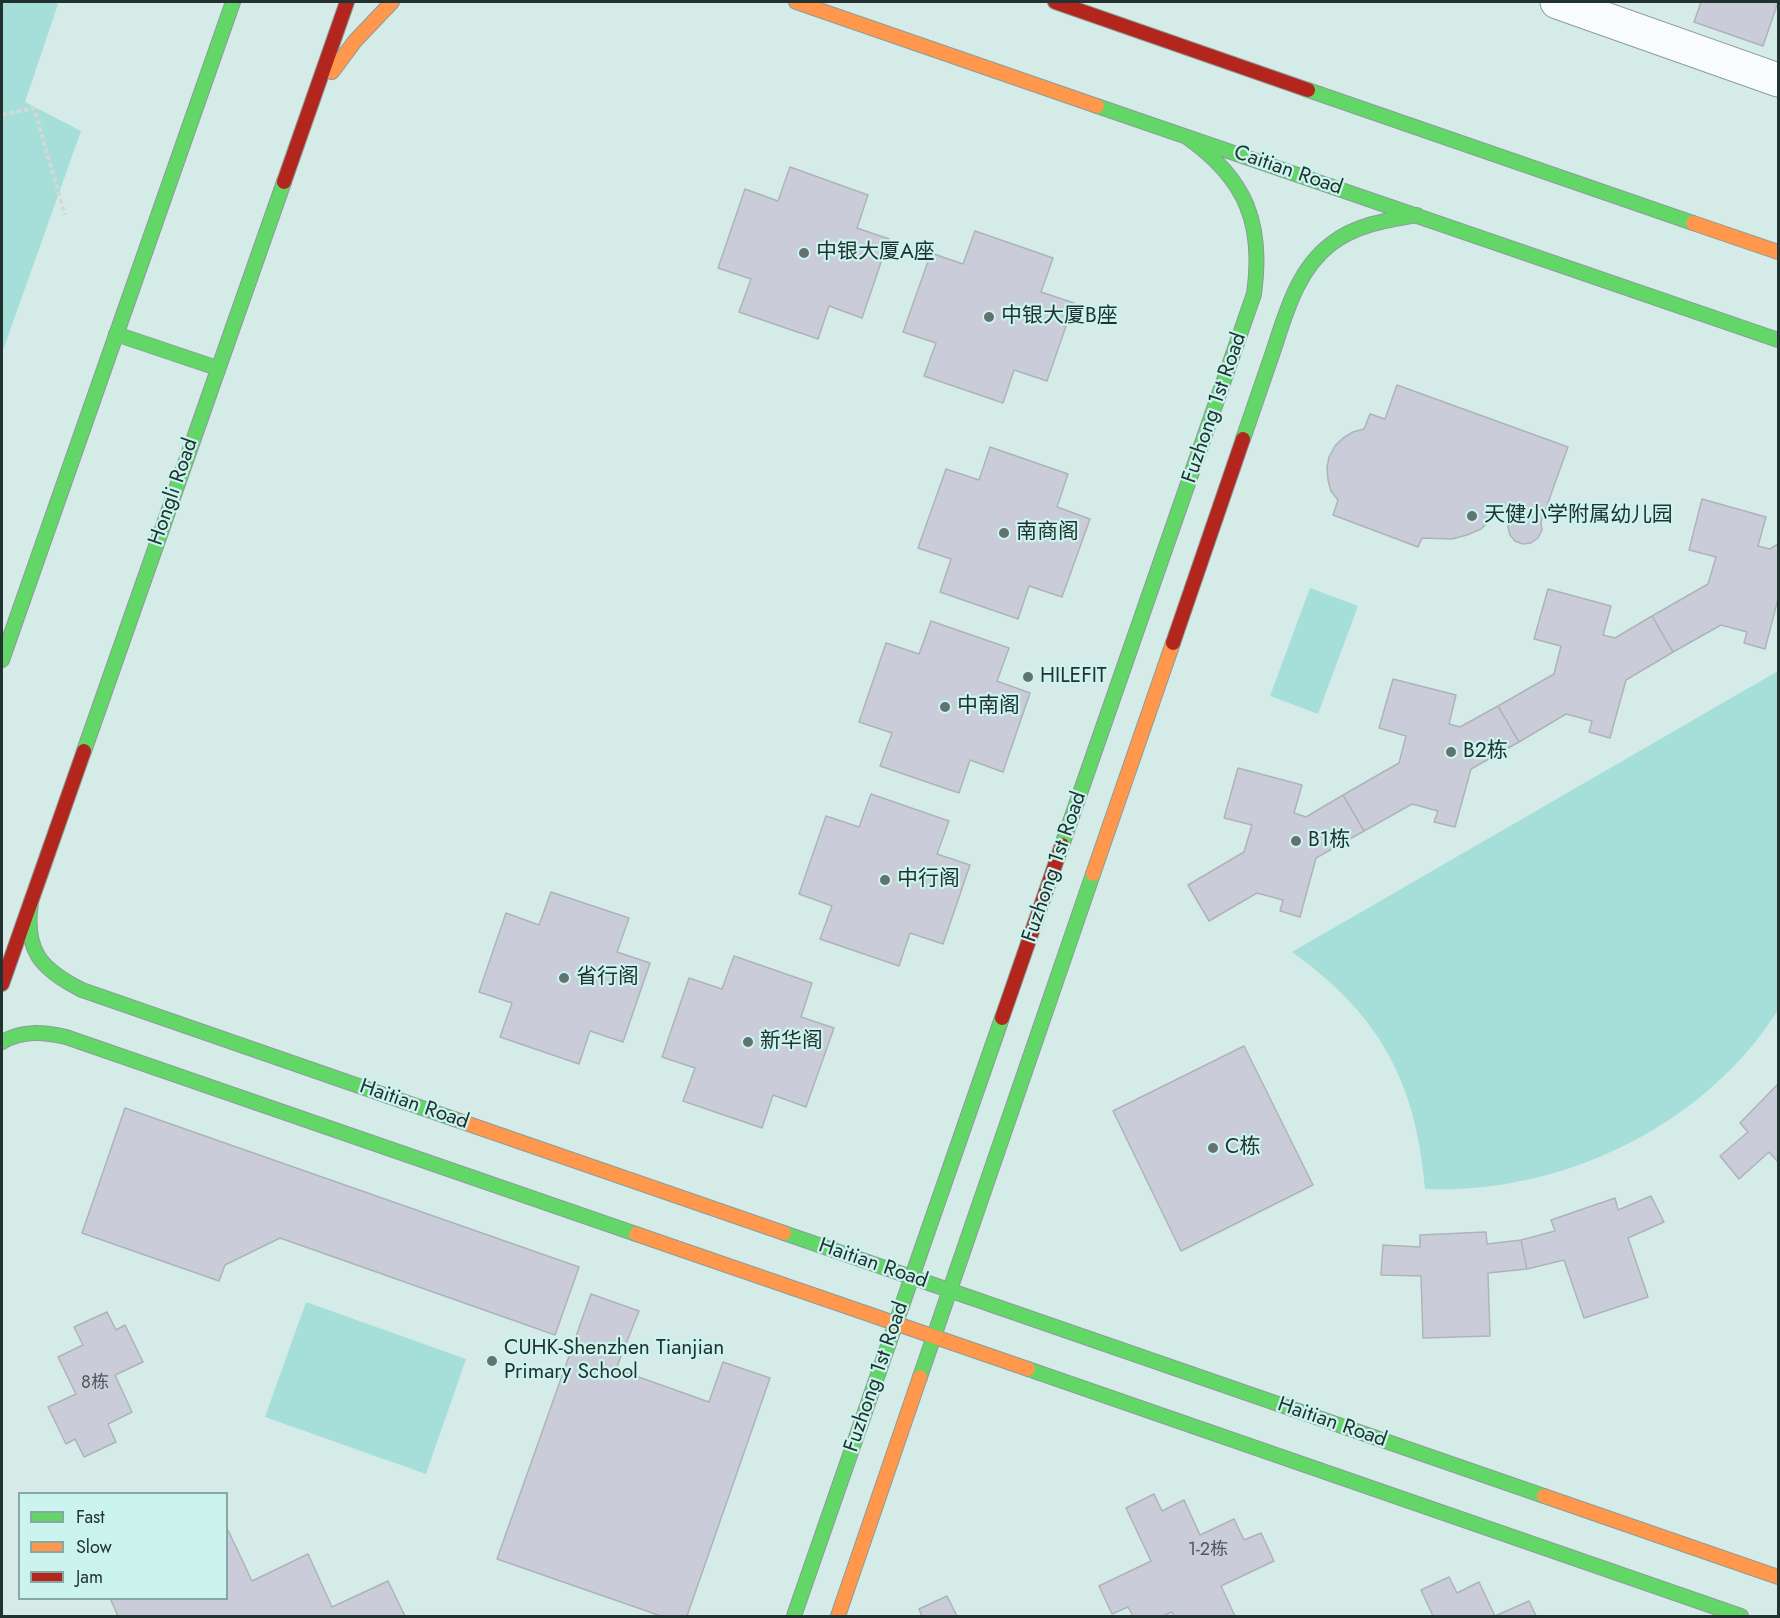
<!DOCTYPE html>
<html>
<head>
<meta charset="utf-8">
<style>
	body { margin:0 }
	#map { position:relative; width:1780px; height:1618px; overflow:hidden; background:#d5ebe8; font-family:Jost,sans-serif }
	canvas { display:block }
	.frame { position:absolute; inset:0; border:3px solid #223230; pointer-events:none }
	.legend { position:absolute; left:18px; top:1492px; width:210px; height:108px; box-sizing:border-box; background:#ccf4ef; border:2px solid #88a6a3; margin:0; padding:8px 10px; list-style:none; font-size:18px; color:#223230 }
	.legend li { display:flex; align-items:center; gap:12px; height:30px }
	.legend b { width:30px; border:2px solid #88a6a3 }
</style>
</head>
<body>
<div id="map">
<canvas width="1780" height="1618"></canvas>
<div class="frame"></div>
<ul class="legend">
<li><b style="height:8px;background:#63d668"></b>Fast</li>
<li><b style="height:8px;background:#ff974d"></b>Slow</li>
<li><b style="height:8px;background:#b3261e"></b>Jam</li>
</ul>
</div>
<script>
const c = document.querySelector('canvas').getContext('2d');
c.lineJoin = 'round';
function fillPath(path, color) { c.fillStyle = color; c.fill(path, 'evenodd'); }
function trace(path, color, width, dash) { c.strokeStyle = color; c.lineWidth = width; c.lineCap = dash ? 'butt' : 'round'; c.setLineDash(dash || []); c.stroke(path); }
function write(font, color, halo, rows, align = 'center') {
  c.font = font + ' Jost,"Noto Sans SC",sans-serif'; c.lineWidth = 4.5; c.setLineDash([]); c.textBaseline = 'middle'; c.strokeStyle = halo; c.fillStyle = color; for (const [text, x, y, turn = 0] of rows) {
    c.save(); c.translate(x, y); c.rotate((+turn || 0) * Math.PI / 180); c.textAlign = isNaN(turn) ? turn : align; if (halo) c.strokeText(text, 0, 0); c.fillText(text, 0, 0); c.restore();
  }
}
const green = new Path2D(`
	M 2,2 L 54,2 L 58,4 L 25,102 L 81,131 L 2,353 Z
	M 1310,588 L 1358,606 L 1318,714 L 1270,696 Z
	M 1778,671 L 1778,1010 C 1705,1126 1561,1195 1425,1189 C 1416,1082 1380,1015 1292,952 Z
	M 306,1302 L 466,1359 L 426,1474 L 265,1417 Z`);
const building = new Path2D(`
	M 1701,2 L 1778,2 L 1763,46 L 1694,22 Z
	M 790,167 L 868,195 L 857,228 L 889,239 L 862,318 L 829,306 L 818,339 L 739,312 L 751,279 L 718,268 L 745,189 L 778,201 Z
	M 975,231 L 1053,258 L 1041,292 L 1074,303 L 1047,381 L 1014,370 L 1003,403 L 924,376 L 936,343 L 903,332 L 931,253 L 963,264 Z
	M 1397,385 L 1568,447 L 1541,522 L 1542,530 L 1538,538 L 1531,543 L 1523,544 L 1515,541 L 1510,535 L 1508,527 L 1510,519 L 1516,513 L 1504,508 L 1481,529 L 1467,535 L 1452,539 L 1422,538 L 1418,547 L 1333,515 L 1338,500 L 1331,491 L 1328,480 L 1327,468 L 1329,457 L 1335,446 L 1343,438 L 1353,432 L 1364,429 L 1370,414 L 1385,419 Z
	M 990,447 L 1068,474 L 1057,507 L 1090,519 L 1062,597 L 1029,586 L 1018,619 L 940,592 L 951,559 L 918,548 L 946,469 L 979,480 Z
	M 1702,499 L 1766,517 L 1758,546 L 1770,549 L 1778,544 L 1778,599 L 1765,649 L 1744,643 L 1747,632 L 1721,625 L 1673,652 L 1652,616 L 1708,584 L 1716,557 L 1689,550 Z
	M 1548,589 L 1611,606 L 1603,635 L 1615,638 L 1652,616 L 1673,652 L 1626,680 L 1610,738 L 1589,732 L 1592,721 L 1566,714 L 1519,742 L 1498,706 L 1554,674 L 1561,646 L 1534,639 Z
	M 931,621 L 1009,648 L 997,681 L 1030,693 L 1003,772 L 970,760 L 959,793 L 880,766 L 892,733 L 859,722 L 886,643 L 919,654 Z
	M 1393,679 L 1456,695 L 1449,724 L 1460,727 L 1498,706 L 1519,742 L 1471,769 L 1455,827 L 1434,822 L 1438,811 L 1412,804 L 1364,831 L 1343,795 L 1399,763 L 1406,736 L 1379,728 Z
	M 1238,768 L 1302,785 L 1294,813 L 1306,817 L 1343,795 L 1364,831 L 1316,858 L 1300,917 L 1280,911 L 1283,900 L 1257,893 L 1209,921 L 1188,885 L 1244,852 L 1252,825 L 1224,818 Z
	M 871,794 L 949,821 L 937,854 L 970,865 L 943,944 L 910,933 L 899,966 L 820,939 L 832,906 L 799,894 L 826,816 L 859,827 Z
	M 551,892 L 629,918 L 617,952 L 650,963 L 623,1042 L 590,1031 L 579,1064 L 500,1037 L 512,1003 L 479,992 L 506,913 L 539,925 Z
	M 734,956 L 812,983 L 801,1017 L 834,1028 L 806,1107 L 773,1095 L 762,1128 L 683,1101 L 695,1068 L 662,1057 L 689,978 L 722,989 Z
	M 1244,1046 L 1313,1185 L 1181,1251 L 1113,1111 Z
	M 1778,1084 L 1778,1162 L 1769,1152 L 1739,1179 L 1720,1156 L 1748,1132 L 1740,1123 Z
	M 125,1108 L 579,1267 L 555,1335 L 280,1238 L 225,1265 L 219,1281 L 82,1233 Z
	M 1651,1196 L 1664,1222 L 1628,1238 L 1648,1297 L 1584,1318 L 1564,1260 L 1527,1269 L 1521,1240 L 1555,1231 L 1551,1220 L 1615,1198 L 1618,1210 Z
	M 1486,1232 L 1487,1244 L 1521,1240 L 1527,1269 L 1488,1273 L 1490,1336 L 1423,1338 L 1421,1276 L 1381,1275 L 1383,1245 L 1420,1247 L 1420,1235 Z
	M 591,1294 L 639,1311 L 616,1369 L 709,1402 L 723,1362 L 770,1378 L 687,1616 L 661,1616 L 497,1559 Z
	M 107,1312 L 116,1330 L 125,1325 L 143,1362 L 115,1375 L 132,1412 L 108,1424 L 116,1442 L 84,1457 L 75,1439 L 66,1444 L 48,1407 L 76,1394 L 58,1357 L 83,1345 L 74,1327 Z
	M 1154,1494 L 1162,1511 L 1184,1500 L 1200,1535 L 1234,1519 L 1244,1540 L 1261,1533 L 1274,1561 L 1221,1586 L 1235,1616 L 1174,1616 L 1172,1612 L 1163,1616 L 1133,1616 L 1128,1607 L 1112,1614 L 1099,1586 L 1151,1561 L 1126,1508 Z
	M 227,1528 L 252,1581 L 308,1554 L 332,1607 L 388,1581 L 405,1616 L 118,1616 L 110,1598 L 226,1598 Z
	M 1449,1577 L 1457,1593 L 1479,1582 L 1495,1616 L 1433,1616 L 1421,1590 Z
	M 947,1596 L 957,1616 L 922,1616 L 919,1609 Z
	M 1529,1601 L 1536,1616 L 1495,1616 Z`);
const path = new Path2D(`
	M 2,115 L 34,108 L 65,215`);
const street = new Path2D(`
	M 1557,2 L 1778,80`);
const fast = new Path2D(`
	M 1308,90 L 1693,223
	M 1097,106 L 1778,340
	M 116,334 L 217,368
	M 1243,439 C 1253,410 1263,381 1273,352 C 1286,313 1297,270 1331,244 C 1355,225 1387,220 1417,215
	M 2,660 L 233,2
	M 84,751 L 284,182
	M 1062,845 L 1254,294 C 1264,224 1246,179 1188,138
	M 31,902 C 24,950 40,969 82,990 L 454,1119
	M 2,1042 C 23,1030 43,1032 66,1037 L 636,1234
	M 784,1233 L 1544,1496
	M 1028,1369 L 1741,1616
	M 920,1377 L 1093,874
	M 794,1616 L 1002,1018`);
const slow = new Path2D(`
	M 796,2 L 1097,106
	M 332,72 L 355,41 L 392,2
	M 1693,223 L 1778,252
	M 1093,874 L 1173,643
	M 454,1119 L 784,1233
	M 636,1234 L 1028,1369
	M 1544,1496 L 1778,1577
	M 838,1616 L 920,1377`);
const jam = new Path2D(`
	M 1055,2 L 1308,90
	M 284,182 L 347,2
	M 1173,643 L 1243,439
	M 2,984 L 84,751
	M 1002,1018 L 1062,845`);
const markers = [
	[804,253,6,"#617370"],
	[989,317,6,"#617370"],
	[1472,516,6,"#617370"],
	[1004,533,6,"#617370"],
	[1028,677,6,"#617370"],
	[945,707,6,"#617370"],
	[1451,752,6,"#617370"],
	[1296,841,6,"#617370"],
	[885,880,6,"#617370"],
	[564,978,6,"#617370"],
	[748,1042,6,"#617370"],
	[1213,1148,6,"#617370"],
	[492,1361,6,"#617370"]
];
const numberNames = [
	["8栋",95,1384],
	["1-2栋",1208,1551]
];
const streetNames = [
	["Caitian Road",1288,171,19],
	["Fuzhong 1st Road",1215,408,-71],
	["Hongli Road",174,492,-71],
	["Fuzhong 1st Road",1055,867,-71],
	["Haitian Road",414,1105,19],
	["Haitian Road",873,1264,19],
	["Fuzhong 1st Road",877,1377,-71],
	["Haitian Road",1332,1423,19]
];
const poiNames = [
	["中银大厦A座",816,253],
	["中银大厦B座",1001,317],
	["天健小学附属幼儿园",1484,516],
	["南商阁",1016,533],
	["HILEFIT",1040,677],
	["中南阁",957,707],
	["B2栋",1463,752],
	["B1栋",1308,841],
	["中行阁",897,880],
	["省行阁",576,978],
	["新华阁",760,1042],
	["C栋",1225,1148],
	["CUHK-Shenzhen Tianjian",504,1349],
	["Primary School",504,1373]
];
fillPath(green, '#a6dfd9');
fillPath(building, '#cbccda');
trace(building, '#adb4b8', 1.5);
trace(street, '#8b9c9a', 35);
trace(fast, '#8b9c9a', 16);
trace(slow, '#8b9c9a', 16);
trace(jam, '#8b9c9a', 16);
trace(path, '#d2d9d8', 4, [4.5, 3]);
trace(street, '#f9fcfc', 33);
trace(fast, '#63d668', 14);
trace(slow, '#ff974d', 14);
trace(jam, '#b3261e', 14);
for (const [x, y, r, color] of markers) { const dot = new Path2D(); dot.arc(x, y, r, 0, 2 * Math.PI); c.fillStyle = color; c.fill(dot); trace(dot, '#ccf4ef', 2); }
write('18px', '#4c585a', null, numberNames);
write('21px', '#223230', '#ccf4ef', streetNames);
write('21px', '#223230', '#ccf4ef', poiNames, 'left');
</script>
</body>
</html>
